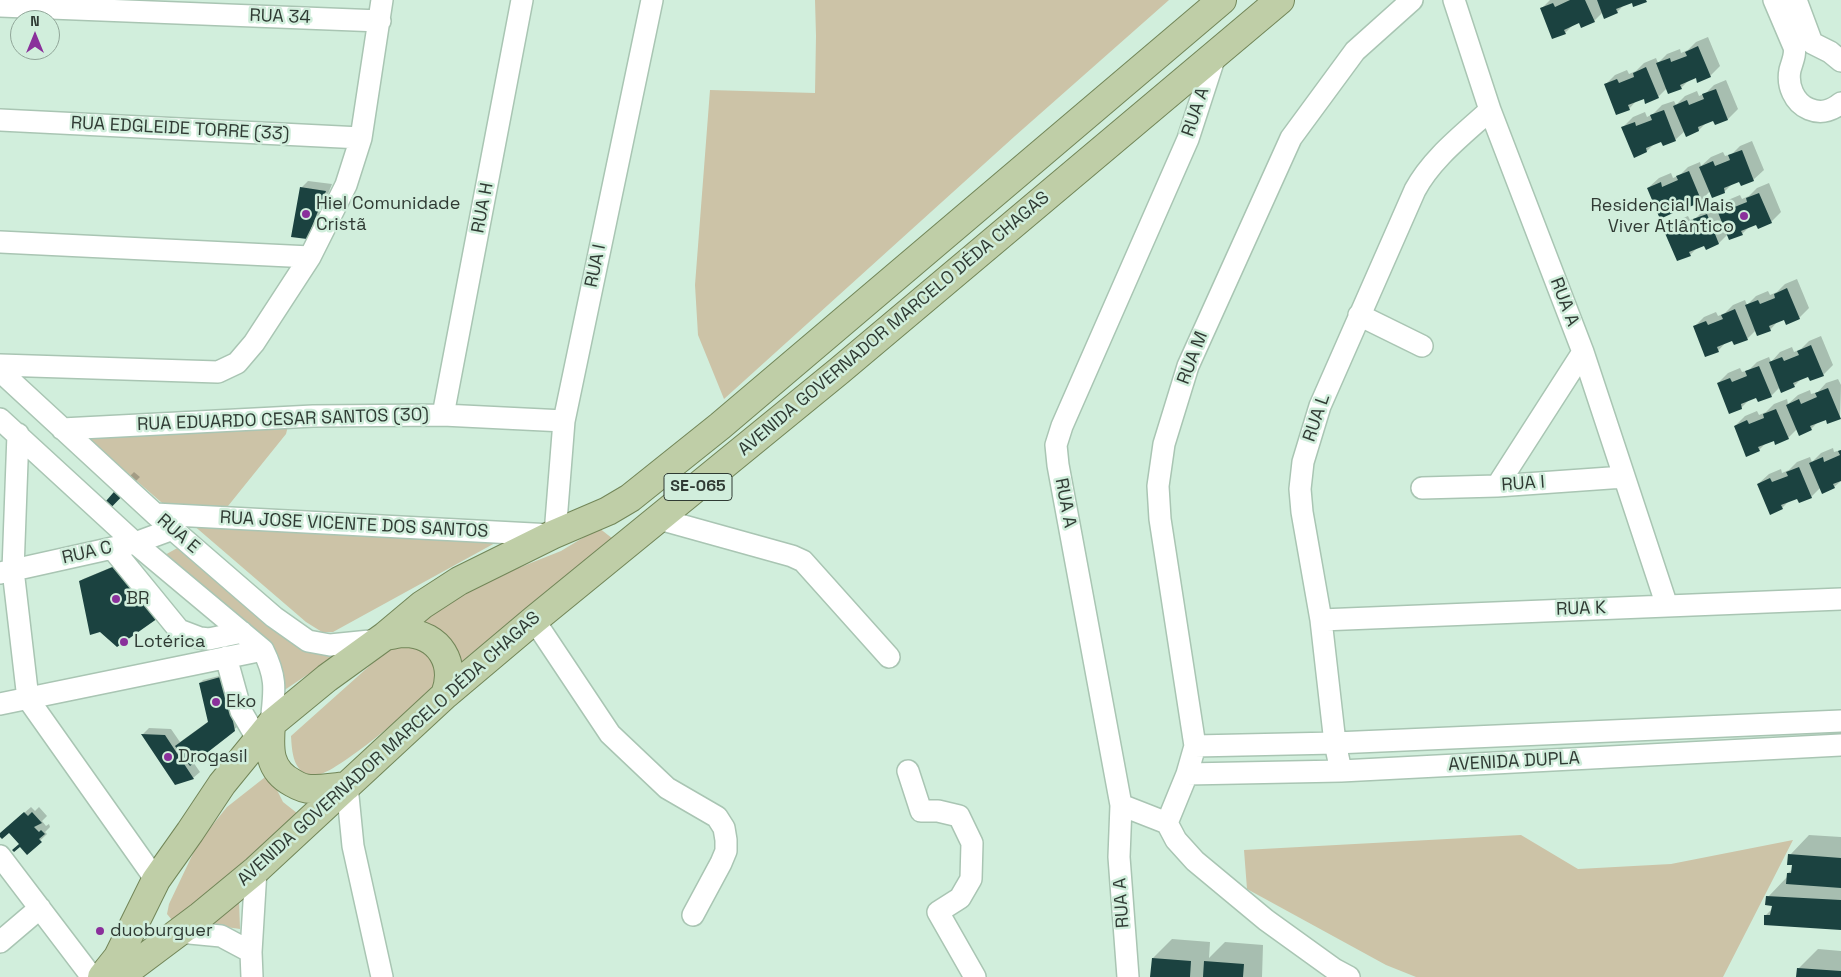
<!DOCTYPE html>
<html>
<head>
<meta charset="utf-8">
<style>
	body { margin:0 }
	#map { position:relative; width:1841px; height:977px; overflow:hidden; background:#d1eedc; font-family:"Space Grotesk",sans-serif }
	canvas { display:block }
	.north { position:absolute; left:10px; top:10px; width:50px; height:50px; box-sizing:border-box; background:#d1eedc; border:1px solid #91a699; border-radius:50%; rotate:0deg; font-size:14px; font-weight:700; line-height:20px; text-align:center; color:#303b34 }
	.north::after { content:''; display:block; margin:auto; width:18px; height:22px; background:#8a309b; clip-path:polygon(50% 0,100% 100%,50% 72%,0 100%) }
</style>
</head>
<body>
<div id="map">
<canvas width="1841" height="977"></canvas>
<div class="north">N</div>
</div>
<script>
const c = document.querySelector('canvas').getContext('2d');
c.lineJoin = 'round';
function fillPath(path, color) { c.fillStyle = color; c.fill(path, 'evenodd'); }
function trace(path, color, width, dash) { c.strokeStyle = color; c.lineWidth = width; c.lineCap = dash ? 'butt' : 'round'; c.setLineDash(dash || []); c.stroke(path); }
function write(font, color, halo, rows, align = 'center') {
  c.font = font + ' "Space Grotesk",sans-serif'; c.lineWidth = 5; c.setLineDash([]); c.textBaseline = 'middle'; c.strokeStyle = halo; c.fillStyle = color; for (const [text, x, y, turn = 0] of rows) {
    c.save(); c.translate(x, y); c.rotate((+turn || 0) * Math.PI / 180); c.textAlign = isNaN(turn) ? turn : align; if (halo) c.strokeText(text, 0, 0); c.fillText(text, 0, 0); c.restore();
  }
}
const green = new Path2D(`
	M 815,0 L 1169,0 L 1015,136 L 724,399 L 698,335 L 695,285 L 710,90 L 815,93 L 816,36 Z
	M 288,426 L 286,434 L 224,511 L 169,509 L 85,436 Z
	M 192,524 L 506,537 L 333,632 L 322,632 L 306,622 Z
	M 599,528 L 617,542 L 459,670 L 411,628 L 432,611 L 493,578 L 561,551 Z
	M 181,546 L 296,643 L 352,645 L 280,693 L 281,682 L 163,556 Z
	M 405,642 L 441,661 L 438,685 C 419,702 336,775 316,775 C 293,776 292,752 291,736 L 394,644 Z
	M 269,774 L 283,802 L 302,817 L 181,922 L 172,920 L 167,914 L 169,904 L 198,843 L 227,807 Z
	M 1521,835 L 1578,869 L 1671,864 L 1793,840 L 1723,977 L 1416,977 L 1386,965 L 1247,889 L 1244,850 Z
	M 239,900 L 240,929 L 205,924 Z`);
const shadow = new Path2D(`
	M 1550,0 L 1646,0 L 1632,1 L 1625,4 L 1617,12 L 1603,12 L 1594,21 L 1580,22 L 1573,25 L 1565,33 L 1541,9 Z
	M 1708,37 L 1720,66 L 1710,76 L 1696,77 L 1690,79 L 1681,88 L 1667,88 L 1658,97 L 1644,98 L 1637,100 L 1629,109 L 1605,85 L 1615,75 L 1627,70 L 1629,74 L 1636,71 L 1644,63 L 1656,58 L 1658,63 L 1667,54 L 1680,49 L 1681,53 L 1688,50 L 1696,42 Z
	M 1726,80 L 1738,109 L 1728,119 L 1716,124 L 1714,119 L 1707,122 L 1699,130 L 1685,131 L 1675,140 L 1662,140 L 1655,143 L 1647,151 L 1623,127 L 1633,117 L 1645,112 L 1647,117 L 1653,114 L 1662,105 L 1674,101 L 1676,105 L 1685,96 L 1697,91 L 1699,96 L 1706,93 L 1714,85 Z
	M 1752,141 L 1764,170 L 1753,180 L 1740,180 L 1733,183 L 1725,191 L 1710,191 L 1701,201 L 1688,201 L 1681,204 L 1673,212 L 1648,188 L 1659,178 L 1671,173 L 1673,178 L 1680,175 L 1688,167 L 1700,162 L 1701,166 L 1711,157 L 1723,152 L 1725,156 L 1732,154 L 1740,146 Z
	M 308,181 L 332,184 L 313,231 L 306,237 L 301,188 Z
	M 1769,183 L 1781,212 L 1771,222 L 1757,223 L 1750,226 L 1742,234 L 1728,234 L 1719,243 L 1705,244 L 1698,247 L 1690,255 L 1666,231 L 1676,221 L 1688,216 L 1690,220 L 1696,218 L 1705,209 L 1717,204 L 1719,209 L 1728,200 L 1740,195 L 1742,199 L 1749,196 L 1757,188 Z
	M 1797,279 L 1809,308 L 1799,318 L 1785,319 L 1778,321 L 1770,330 L 1756,330 L 1747,339 L 1733,340 L 1726,342 L 1718,351 L 1694,327 L 1704,317 L 1716,312 L 1718,316 L 1725,313 L 1733,305 L 1745,300 L 1747,305 L 1756,296 L 1768,291 L 1770,295 L 1777,292 L 1785,284 Z
	M 1821,336 L 1833,365 L 1823,375 L 1809,375 L 1802,378 L 1794,386 L 1780,387 L 1771,396 L 1757,397 L 1750,399 L 1742,407 L 1730,412 L 1718,383 L 1728,373 L 1740,368 L 1742,372 L 1749,370 L 1757,362 L 1769,357 L 1771,362 L 1780,352 L 1792,347 L 1794,352 L 1801,349 L 1809,341 Z
	M 1838,379 L 1841,385 L 1840,418 L 1819,421 L 1811,429 L 1797,429 L 1788,438 L 1774,439 L 1767,442 L 1759,450 L 1735,426 L 1745,416 L 1757,411 L 1759,415 L 1766,412 L 1774,404 L 1787,399 L 1788,404 L 1798,395 L 1810,390 L 1811,394 L 1818,392 L 1826,383 Z
	M 1833,448 L 1834,452 L 1841,450 L 1841,481 L 1834,487 L 1821,487 L 1811,497 L 1797,497 L 1790,500 L 1782,508 L 1758,484 L 1769,474 L 1781,469 L 1782,473 L 1789,470 L 1797,462 L 1810,457 L 1812,462 L 1821,453 Z
	M 134,472 L 140,477 L 98,519 L 128,478 Z
	M 119,564 L 163,612 L 80,582 L 83,579 Z
	M 227,674 L 237,727 L 193,762 L 200,772 L 193,778 L 143,734 L 149,728 L 171,729 L 180,742 L 209,721 L 200,683 L 203,680 Z
	M 31,807 L 35,811 L 39,807 L 47,816 L 42,821 L 46,826 L 49,824 L 50,827 L 45,832 L 47,834 L 27,853 L 9,832 L 0,834 Z
	M 1809,835 L 1841,837 L 1841,929 L 1765,916 L 1773,908 L 1773,905 L 1768,897 L 1788,876 L 1788,873 L 1793,869 L 1790,855 Z
	M 1172,939 L 1210,942 L 1209,958 L 1225,942 L 1263,945 L 1262,977 L 1151,977 L 1153,958 Z
	M 1818,949 L 1841,951 L 1841,977 L 1798,977 L 1798,969 Z`);
const building = new Path2D(`
	M 1570,0 L 1585,0 L 1595,22 L 1581,28 L 1579,23 L 1564,30 L 1566,34 L 1552,39 L 1540,8 L 1553,3 L 1555,7 Z
	M 1597,0 L 1646,0 L 1647,2 L 1633,7 L 1632,3 L 1616,9 L 1618,13 L 1604,19 Z
	M 1698,46 L 1711,77 L 1697,83 L 1696,78 L 1680,85 L 1682,89 L 1668,94 L 1656,63 L 1670,58 L 1671,62 L 1687,56 L 1685,52 Z
	M 1646,67 L 1659,98 L 1645,104 L 1644,99 L 1628,105 L 1630,110 L 1616,115 L 1604,84 L 1617,79 L 1619,83 L 1634,77 L 1633,73 Z
	M 1716,89 L 1728,120 L 1715,125 L 1713,121 L 1698,127 L 1699,131 L 1686,137 L 1673,106 L 1687,100 L 1689,105 L 1704,99 L 1702,94 Z
	M 1664,110 L 1676,141 L 1663,146 L 1661,142 L 1646,148 L 1647,152 L 1634,158 L 1621,127 L 1635,122 L 1636,126 L 1652,120 L 1650,115 Z
	M 1742,150 L 1754,181 L 1741,186 L 1739,182 L 1724,188 L 1725,193 L 1712,198 L 1699,167 L 1713,161 L 1715,166 L 1730,160 L 1728,155 Z
	M 1689,171 L 1702,202 L 1689,207 L 1687,203 L 1672,209 L 1673,213 L 1660,219 L 1647,188 L 1661,182 L 1662,187 L 1678,180 L 1676,176 Z
	M 300,187 L 326,191 L 307,239 L 291,237 Z
	M 1759,193 L 1772,223 L 1758,229 L 1756,225 L 1741,231 L 1743,235 L 1729,240 L 1717,210 L 1730,204 L 1732,208 L 1747,202 L 1746,198 Z
	M 1707,214 L 1719,244 L 1706,250 L 1704,246 L 1689,252 L 1691,256 L 1677,261 L 1664,231 L 1678,225 L 1680,229 L 1695,223 L 1693,219 Z
	M 1787,288 L 1800,319 L 1786,325 L 1784,320 L 1769,326 L 1771,331 L 1757,336 L 1745,305 L 1758,300 L 1760,304 L 1775,298 L 1774,294 Z
	M 1735,309 L 1748,340 L 1734,345 L 1732,341 L 1717,347 L 1719,352 L 1705,357 L 1693,326 L 1706,321 L 1708,325 L 1723,319 L 1721,315 Z
	M 1811,345 L 1824,376 L 1810,381 L 1808,377 L 1793,383 L 1795,387 L 1781,393 L 1769,362 L 1782,357 L 1784,361 L 1799,355 L 1797,351 Z
	M 1759,366 L 1772,397 L 1758,402 L 1756,398 L 1741,404 L 1742,409 L 1729,414 L 1717,383 L 1730,378 L 1732,382 L 1747,376 L 1745,371 Z
	M 1828,388 L 1841,419 L 1827,424 L 1826,420 L 1810,426 L 1812,430 L 1799,436 L 1786,405 L 1799,399 L 1801,404 L 1817,397 L 1815,393 Z
	M 1776,409 L 1789,439 L 1775,445 L 1774,441 L 1758,447 L 1760,451 L 1746,457 L 1734,426 L 1747,420 L 1749,424 L 1764,418 L 1763,414 Z
	M 1841,450 L 1841,481 L 1833,484 L 1835,488 L 1822,494 L 1809,463 L 1823,457 L 1824,462 L 1840,455 L 1838,451 Z
	M 1799,467 L 1812,498 L 1799,503 L 1797,499 L 1781,505 L 1783,509 L 1770,515 L 1757,484 L 1770,478 L 1772,482 L 1788,476 L 1786,472 Z
	M 127,477 L 134,484 L 98,521 L 92,517 Z
	M 115,566 L 161,616 L 117,647 L 100,632 L 90,635 L 79,581 Z
	M 224,676 L 235,731 L 190,766 L 175,746 L 208,722 L 199,683 Z
	M 141,734 L 165,735 L 194,779 L 175,785 Z
	M 24,812 L 28,816 L 32,812 L 42,823 L 34,827 L 39,832 L 41,830 L 45,834 L 39,839 L 42,842 L 27,855 L 20,847 L 14,852 L 12,850 L 19,844 L 9,833 L 2,839 L 0,837 L 0,833 Z
	M 1788,854 L 1841,858 L 1841,888 L 1786,884 L 1787,873 L 1791,873 L 1792,865 L 1787,865 Z
	M 1766,896 L 1841,900 L 1841,930 L 1764,925 L 1764,915 L 1770,915 L 1772,906 L 1765,905 Z
	M 1152,958 L 1191,961 L 1190,977 L 1150,977 Z
	M 1204,961 L 1244,964 L 1243,977 L 1203,977 Z
	M 1797,968 L 1841,971 L 1841,977 L 1796,977 Z`);
const minor = new Path2D(`
	M 1454,0 L 1490,110 L 1583,352 L 1667,606
	M 1774,0 L 1794,47 C 1796,55 1792,62 1790,70 C 1787,85 1794,103 1809,109 C 1821,114 1831,111 1841,103
	M 1796,0 L 1812,43 L 1830,52 L 1841,61
	M 0,6 L 380,21
	M 0,120 L 361,138
	M 0,242 L 310,257
	M 1359,315 L 1422,346
	M 0,365 L 218,372 L 237,363 L 254,343 L 310,257 L 346,185 L 361,138 L 382,0
	M 0,371 L 155,514 L 274,617 L 308,641 L 330,645 L 380,640
	M 443,415 L 522,0
	M 0,419 L 135,543 L 263,650 C 278,680 274,692 271,724
	M 62,429 L 313,416 L 443,415 L 564,421
	M 18,434 L 13,570 L 28,699 L 156,880
	M 1497,486 L 1583,352
	M 1422,488 L 1497,486 L 1624,477
	M 155,514 L 552,535
	M 659,519 L 792,556 L 803,561 L 889,657
	M 555,534 L 564,421 L 652,0
	M 112,548 L 179,630 L 200,638 L 209,639 L 242,632
	M 0,573 L 135,543 L 173,529
	M 534,620 L 610,734 L 667,788 L 717,817 L 724,828 L 726,840 L 726,851 L 721,863 L 693,915
	M 1321,620 L 1841,599
	M 226,657 L 241,711 L 258,740
	M 0,704 L 263,650
	M 1195,746 L 1335,743 L 1841,721
	M 908,771 L 921,811 L 938,811 L 959,816 L 972,843 L 971,879 L 960,898 L 938,912 L 975,977
	M 1341,771 L 1335,743 L 1321,620 L 1302,512 L 1300,489 L 1303,462 L 1320,406 L 1415,190 C 1432,158 1464,134 1490,110
	M 1187,774 L 1341,771 L 1841,745
	M 347,786 L 353,846 L 382,977
	M 1121,805 L 1167,823
	M 0,856 L 92,977
	M 179,932 L 221,936 L 251,952
	M 0,942 L 40,908
	M 252,977 L 251,952 L 256,870
	M 1128,977 L 1119,857 L 1121,805 L 1058,465 L 1056,445 L 1062,426 L 1188,139 L 1215,56
	M 1349,977 L 1334,969 L 1266,920 L 1195,861 L 1176,840 L 1167,823 L 1187,774 L 1195,746 L 1160,519 L 1158,486 L 1164,444 L 1188,366 L 1291,138 L 1355,51 L 1412,0`);
const major = new Path2D(`
	M 385,636 C 392,635 399,633 405,633 C 440,634 457,664 445,695
	M 271,724 C 269,749 268,770 293,783 C 298,786 305,789 311,789 C 323,789 336,787 347,786
	M 102,977 L 118,957 L 156,880 L 190,832 L 222,784 L 271,724 L 327,678 L 385,636 L 422,605 L 459,581 L 552,535 L 608,511 L 630,498 L 720,426 L 1222,0
	M 119,977 L 199,917 L 256,870 L 445,695 L 534,620 L 839,371 L 1280,0`);
const markers = [
	[306,214,5,"#8a309b"],
	[1744,216,5,"#8a309b"],
	[116,599,5,"#8a309b"],
	[124,642,5,"#8a309b"],
	[216,702,5,"#8a309b"],
	[168,757,5,"#8a309b"],
	[100,931,5,"#8a309b"]
];
const shields = [
	[698,487,68]
];
const shieldNames = [
	["SE-065",698,487]
];
const streetNames = [
	["RUA 34",280,17,2],
	["RUA A",1196,112,-71],
	["RUA EDGLEIDE TORRE (33)",180,129,3],
	["RUA H",483,208,-79],
	["RUA I",596,266,-78],
	["RUA A",1564,302,69],
	["AVENIDA GOVERNADOR MARCELO DÉDA CHAGAS",894,324,-40],
	["RUA M",1193,358,-69],
	["RUA L",1317,418,-71],
	["RUA EDUARDO CESAR SANTOS (30)",283,420,-2],
	["RUA I",1523,484,-4],
	["RUA A",1065,503,79],
	["RUA JOSE VICENTE DOS SANTOS",354,525,3],
	["RUA E",178,534,41],
	["RUA C",87,553,-13],
	["RUA K",1581,609,-2],
	["AVENIDA GOVERNADOR MARCELO DÉDA CHAGAS",389,749,-42],
	["AVENIDA DUPLA",1514,762,-3],
	["RUA A",1122,903,-94]
];
const poiNames = [
	["Hiel Comunidade",316,204],
	["Cristã",316,225],
	["Residencial Mais",1734,206,"right"],
	["Viver Atlântico",1734,227,"right"],
	["BR",126,599],
	["Lotérica",134,642],
	["Eko",226,702],
	["Drogasil",178,757],
	["duoburguer",110,931]
];
fillPath(green, '#ccc3a7');
fillPath(shadow, '#0003');
fillPath(building, '#1b4240');
trace(minor, '#a9c5b3', 24);
trace(major, '#728658', 30);
trace(minor, '#fff', 21);
trace(major, '#bfcea7', 28);
for (const [x, y, r, color] of markers) { const dot = new Path2D(); dot.arc(x, y, r, 0, 2 * Math.PI); c.fillStyle = color; c.fill(dot); trace(dot, '#d1eedc', 2); }
for (const [x, y, w] of shields) { const box = new Path2D(); box.roundRect(x - w / 2, y - 13.5, w, 27, 4); c.fillStyle = '#d1eedc'; c.fill(box); trace(box, '#303b34', 1); }
write('bold 16px', '#303b34', null, shieldNames);
write('18px', '#303b34', '#d1eedc', streetNames);
write('18px', '#303b34', '#d1eedc', poiNames, 'left');
</script>
</body>
</html>
